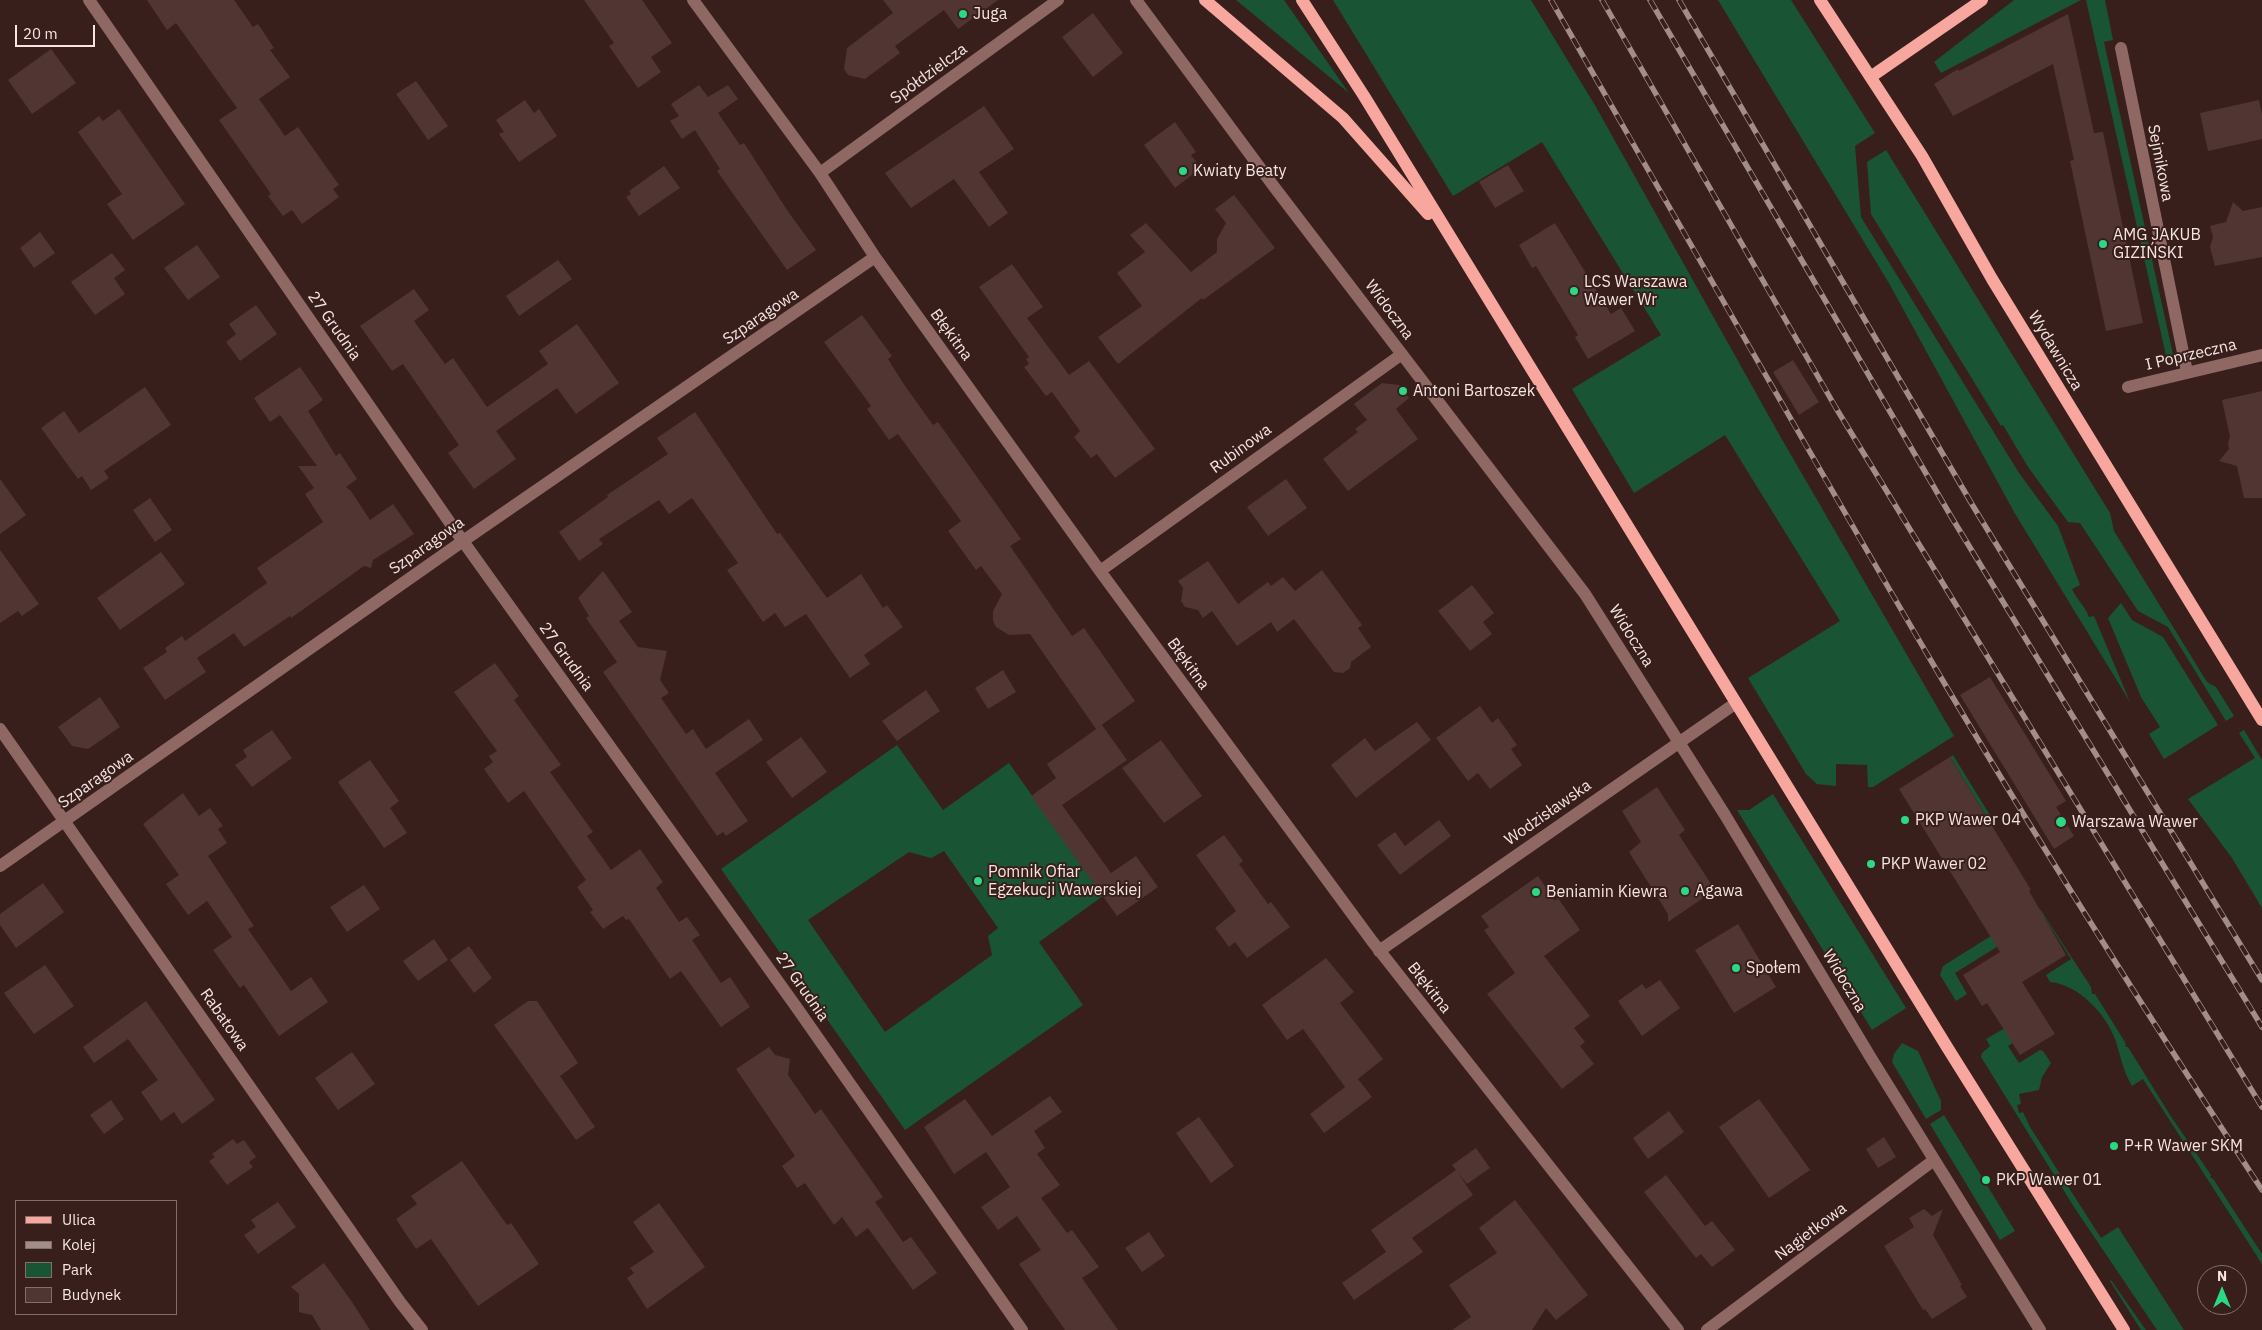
<!DOCTYPE html>
<html>
<head>
<meta charset="utf-8">
<style>
	body { margin:0 }
	#map { position:relative; width:2262px; height:1330px; overflow:hidden; background:#381f1c; font-family:"IBM Plex Sans",sans-serif }
	canvas { display:block }
	.legend { position:absolute; left:15px; top:1200px; width:162px; height:115px; box-sizing:border-box; background:#381f1c; border:1px solid #846e6c; margin:0; padding:6px 9px; list-style:none; font-size:15px; color:#f7e5e3 }
	.legend li { display:flex; align-items:center; gap:10px; height:25px }
	.legend b { width:25px; border:1px solid #846e6c }
	.north { position:absolute; left:2197px; top:1265px; width:50px; height:50px; box-sizing:border-box; background:#381f1c; border:1px solid #846e6c; border-radius:50%; rotate:0deg; font-size:14px; font-weight:700; line-height:20px; text-align:center; color:#f7e5e3 }
	.north::after { content:''; display:block; margin:auto; width:18px; height:22px; background:#2cd884; clip-path:polygon(50% 0,100% 100%,50% 72%,0 100%) }
	.scale { position:absolute; left:15px; top:25px; width:80px; height:22px; box-sizing:border-box; border:2px solid #f7e5e3; border-top:0; padding-left:6px; font-size:15px; line-height:18px; white-space:nowrap; color:#f7e5e3; -webkit-text-stroke:4px #381f1c; paint-order:stroke }
</style>
</head>
<body>
<div id="map">
<canvas width="2262" height="1330"></canvas>
<ul class="legend">
<li><b style="height:6px;background:#f8a79e"></b>Ulica</li>
<li><b style="height:6px;background:#a28d8b"></b>Kolej</li>
<li><b style="height:14px;background:#195434"></b>Park</li>
<li><b style="height:14px;background:#513532"></b>Budynek</li>
</ul>
<div class="north">N</div>
<div class="scale">20 m</div>
</div>
<script>
const c = document.querySelector('canvas').getContext('2d');
c.lineJoin = 'round';
function fillPath(path, color) { c.fillStyle = color; c.fill(path, 'evenodd'); }
function trace(path, color, width, dash) { c.strokeStyle = color; c.lineWidth = width; c.lineCap = dash ? 'butt' : 'round'; c.setLineDash(dash || []); c.stroke(path); }
function write(font, color, halo, rows, align = 'center') {
  c.font = font + ' "IBM Plex Sans",sans-serif'; c.lineWidth = 4; c.setLineDash([]); c.textBaseline = 'middle'; c.strokeStyle = halo; c.fillStyle = color; for (const [text, x, y, turn = 0] of rows) {
    c.save(); c.translate(x, y); c.rotate((+turn || 0) * Math.PI / 180); c.textAlign = isNaN(turn) ? turn : align; if (halo) c.strokeText(text, 0, 0); c.fillText(text, 0, 0); c.restore();
  }
}
const green = new Path2D(`
	M 1236,0 L 1284,0 L 1349,93 Z
	M 1333,0 L 1531,0 L 1596,107 L 1780,436 L 1954,736 L 1873,787 L 1868,787 L 1867,765 L 1836,764 L 1836,786 L 1817,784 L 1806,774 L 1748,678 L 1840,621 L 1725,435 L 1634,493 L 1572,389 L 1661,335 L 1542,142 L 1453,196 Z
	M 1718,0 L 1791,0 L 1875,133 L 1855,146 L 1861,217 L 2019,473 L 2058,526 L 2080,585 L 2072,589 C 2077,600 2085,606 2089,617 L 2094,616 L 2130,702 L 2014,512 L 1890,285 Z
	M 2014,0 L 2081,0 L 1941,73 L 1934,62 Z
	M 2086,0 L 2105,0 L 2113,40 L 2104,42 L 2174,359 L 2167,360 Z
	M 1886,150 L 2110,513 L 2114,531 L 2207,682 L 2216,687 L 2234,716 L 2226,721 L 2168,627 L 2138,611 L 2080,523 L 2068,522 L 2028,467 L 2003,425 L 2001,426 L 1871,214 L 1867,162 Z
	M 2121,603 L 2132,620 L 2163,637 L 2218,725 L 2164,759 L 2149,734 L 2160,727 L 2141,697 L 2108,618 Z
	M 2244,730 L 2262,760 L 2262,908 L 2232,858 L 2188,799 L 2255,758 L 2239,733 Z
	M 897,745 L 943,810 L 1009,763 L 1103,896 L 1039,942 L 1083,1005 L 905,1130 L 721,869 ZM 944,851 L 998,928 L 988,936 L 992,955 L 885,1032 L 808,920 L 909,852 L 931,858 Z
	M 1953,755 L 1996,825 L 1993,827 L 1950,757 Z
	M 1773,794 L 1906,1008 L 1872,1030 L 1737,810 L 1749,810 Z
	M 2040,909 L 2091,987 L 2092,994 L 2095,994 L 2125,1042 L 2126,1047 L 2128,1047 L 2170,1115 L 2211,1175 L 2210,1177 L 2214,1180 L 2262,1254 L 2262,1264 L 2143,1079 L 2132,1086 C 2122,1069 2121,1056 2115,1039 C 2105,1013 2079,985 2050,982 L 2046,975 L 2071,959 L 2045,918 L 2019,933 L 2031,912 Z
	M 2002,929 L 2008,940 L 1955,973 L 1967,994 L 1956,1001 L 1940,975 L 1943,966 Z
	M 2034,1011 L 2041,1011 L 2016,1041 L 2008,1046 L 2019,1063 L 2040,1050 L 2043,1051 L 2051,1063 L 2042,1077 L 2039,1090 L 2019,1094 L 2021,1104 L 2017,1105 L 2019,1113 L 2023,1112 L 2030,1127 L 2101,1238 L 2118,1227 L 2184,1330 L 2157,1330 L 2074,1207 L 1981,1057 L 1982,1053 L 1990,1046 L 1986,1039 Z
	M 1902,1043 L 1918,1051 L 1941,1101 L 1941,1110 L 1926,1119 L 1892,1062 L 1894,1054 Z
	M 1944,1115 L 2015,1231 L 2000,1240 L 1930,1124 Z
	M 2111,1280 L 2141,1323 L 2146,1330 L 2141,1330 L 2110,1281 Z`);
const building = new Path2D(`
	M 147,0 L 234,0 L 253,27 L 258,24 L 274,48 L 270,50 L 290,77 L 259,99 L 285,136 L 298,127 L 339,185 L 333,189 L 339,197 L 302,224 L 292,210 L 283,216 L 268,196 L 271,194 L 219,120 L 237,108 L 176,23 L 167,30 Z
	M 584,0 L 642,0 L 672,43 L 651,57 L 661,72 L 638,88 L 609,46 L 614,43 Z
	M 883,0 L 998,0 L 958,29 L 944,10 L 895,46 L 900,53 L 865,79 L 848,75 L 844,69 L 847,48 L 893,13 Z
	M 1093,13 L 1123,53 L 1093,77 L 1062,37 Z
	M 2068,14 L 2094,133 L 2103,132 L 2143,323 L 2106,331 L 2070,161 L 2074,160 L 2053,64 L 1953,116 L 1934,84 L 1958,69 L 1959,71 Z
	M 51,49 L 76,83 L 32,114 L 8,80 Z
	M 416,81 L 448,126 L 428,140 L 396,94 Z
	M 699,85 L 708,97 L 728,85 L 738,99 L 718,113 L 740,145 L 744,143 L 787,210 L 816,250 L 787,270 L 717,171 L 720,169 L 695,130 L 682,139 L 670,121 L 679,116 L 671,104 Z
	M 525,100 L 534,113 L 539,109 L 557,136 L 519,162 L 499,134 L 504,132 L 496,120 Z
	M 2259,100 L 2262,115 L 2262,139 L 2208,151 L 2200,113 Z
	M 984,106 L 1014,149 L 979,172 L 1008,213 L 989,227 L 954,179 L 911,208 L 885,173 Z
	M 119,109 L 185,204 L 133,240 L 107,204 L 122,194 L 78,132 L 99,116 L 103,121 Z
	M 1175,122 L 1196,152 L 1191,155 L 1201,168 L 1175,188 L 1144,145 Z
	M 1508,165 L 1524,191 L 1495,208 L 1479,182 Z
	M 664,166 L 680,188 L 639,216 L 626,197 L 631,194 L 629,191 Z
	M 1234,195 L 1275,248 L 1203,300 L 1202,298 L 1118,364 L 1098,337 L 1142,306 L 1117,273 L 1145,252 L 1130,235 L 1146,223 L 1191,272 L 1217,252 L 1217,239 L 1226,223 L 1215,209 Z
	M 2233,202 L 2243,211 L 2262,207 L 2262,257 L 2215,266 L 2210,247 L 2213,237 L 2210,226 L 2226,222 Z
	M 1555,223 L 1611,314 L 1621,308 L 1635,331 L 1588,359 L 1575,337 L 1578,335 L 1536,266 L 1532,268 L 1519,245 Z
	M 40,232 L 55,253 L 34,268 L 20,248 Z
	M 197,245 L 220,277 L 188,300 L 164,268 Z
	M 112,253 L 125,270 L 114,278 L 125,294 L 95,315 L 71,282 Z
	M 558,260 L 572,279 L 519,316 L 506,296 Z
	M 1012,264 L 1043,307 L 1027,318 L 1069,375 L 1089,361 L 1155,449 L 1115,478 L 1097,454 L 1091,458 L 1074,437 L 1080,431 L 1052,392 L 1046,396 L 1024,367 L 1029,364 L 1026,359 L 1029,357 L 979,287 Z
	M 414,289 L 429,310 L 414,321 L 445,364 L 453,358 L 487,407 L 548,364 L 539,351 L 577,324 L 619,383 L 576,414 L 557,388 L 496,431 L 516,459 L 474,489 L 448,453 L 459,445 L 403,364 L 392,371 L 360,326 Z
	M 256,305 L 277,334 L 240,361 L 226,342 L 236,334 L 229,324 Z
	M 862,315 L 892,356 L 888,359 L 903,383 L 933,425 L 938,422 L 1021,539 L 1010,546 L 1072,636 L 1084,628 L 1135,701 L 1096,729 L 1030,634 L 1009,635 L 996,627 L 993,621 L 993,611 L 1002,594 L 981,566 L 976,570 L 948,531 L 961,521 L 898,434 L 889,440 L 867,409 L 871,406 L 824,342 Z
	M 1793,360 L 1819,402 L 1799,415 L 1773,372 Z
	M 300,367 L 323,400 L 308,411 L 336,456 L 340,453 L 357,479 L 346,487 L 351,491 L 370,520 L 393,504 L 414,534 L 373,560 L 371,568 L 364,566 L 291,618 L 290,616 L 244,647 L 234,633 L 197,658 L 206,672 L 165,700 L 143,668 L 167,652 L 165,648 L 182,636 L 185,641 L 267,583 L 257,568 L 323,522 L 305,494 L 314,488 L 298,466 L 317,466 L 280,415 L 270,422 L 254,398 Z
	M 1382,383 L 1399,385 L 1409,398 L 1396,409 L 1418,439 L 1348,491 L 1323,459 L 1358,432 L 1355,429 L 1367,420 L 1354,404 Z
	M 145,387 L 171,425 L 104,471 L 109,478 L 91,490 L 82,476 L 78,479 L 41,428 L 64,411 L 79,433 Z
	M 2262,391 L 2262,498 L 2244,498 L 2237,466 L 2219,461 L 2229,449 L 2228,443 L 2230,437 L 2222,400 Z
	M 695,412 L 777,534 L 780,533 L 827,598 L 861,574 L 883,608 L 887,605 L 903,627 L 864,655 L 870,664 L 850,678 L 806,614 L 785,627 L 775,613 L 763,622 L 727,570 L 738,563 L 692,498 L 669,514 L 659,500 L 599,539 L 603,544 L 579,561 L 559,532 L 608,497 L 607,495 L 668,454 L 657,438 Z
	M 0,479 L 26,515 L 0,534 Z
	M 1286,479 L 1307,508 L 1268,536 L 1247,507 Z
	M 150,498 L 172,530 L 155,542 L 133,510 Z
	M 0,550 L 39,604 L 22,616 L 18,611 L 0,623 Z
	M 161,552 L 185,584 L 120,630 L 97,598 Z
	M 1208,561 L 1238,604 L 1268,582 L 1271,586 L 1283,577 L 1295,591 L 1322,570 L 1362,625 L 1358,628 L 1371,647 L 1351,662 L 1350,668 L 1343,673 L 1334,672 L 1294,619 L 1277,632 L 1271,622 L 1237,646 L 1212,611 L 1203,618 L 1198,610 L 1185,607 L 1181,601 L 1183,588 L 1178,581 Z
	M 603,571 L 632,612 L 619,621 L 638,647 L 667,651 L 660,680 L 669,693 L 661,698 L 686,734 L 693,729 L 706,749 L 749,719 L 763,740 L 715,773 L 748,821 L 726,836 L 723,832 L 717,836 L 603,672 L 617,662 L 586,618 L 589,616 L 578,598 Z
	M 1472,585 L 1494,613 L 1483,622 L 1492,634 L 1470,651 L 1438,611 Z
	M 495,663 L 519,696 L 514,700 L 561,765 L 550,772 L 593,832 L 587,836 L 611,870 L 640,849 L 663,882 L 656,888 L 679,922 L 687,917 L 700,935 L 692,940 L 721,983 L 730,977 L 750,1007 L 721,1027 L 681,971 L 670,979 L 629,919 L 626,920 L 623,916 L 603,929 L 590,912 L 593,910 L 577,887 L 586,880 L 524,791 L 508,803 L 484,769 L 493,762 L 489,756 L 497,751 L 454,692 Z
	M 1003,670 L 1016,692 L 988,709 L 975,688 Z
	M 1990,677 L 2066,801 L 2056,807 L 2074,836 L 2054,849 L 1960,695 Z
	M 926,690 L 940,711 L 897,741 L 882,721 Z
	M 100,697 L 120,727 L 88,749 L 72,746 L 58,727 Z
	M 1480,706 L 1492,723 L 1498,718 L 1517,745 L 1511,749 L 1522,765 L 1490,789 L 1478,773 L 1468,781 L 1436,738 Z
	M 1417,722 L 1431,740 L 1356,798 L 1331,765 L 1365,738 L 1375,751 Z
	M 1102,725 L 1127,760 L 1062,805 L 1111,873 L 1136,856 L 1158,887 L 1117,916 L 1031,796 L 1056,778 L 1047,764 Z
	M 272,730 L 292,758 L 252,787 L 235,765 L 247,757 L 243,750 Z
	M 801,737 L 827,772 L 792,798 L 766,762 Z
	M 1161,740 L 1202,796 L 1164,823 L 1122,768 Z
	M 1950,757 L 2031,890 L 2029,891 L 2066,955 L 2022,982 L 2055,1034 L 2020,1055 L 1987,1003 L 1982,1006 L 1963,975 L 2000,952 L 1899,789 Z
	M 370,760 L 399,801 L 390,808 L 407,833 L 384,848 L 338,782 Z
	M 1657,787 L 1685,830 L 1679,835 L 1715,890 L 1668,922 L 1668,914 L 1629,852 L 1641,842 L 1622,811 Z
	M 183,793 L 199,816 L 210,808 L 223,826 L 218,829 L 227,843 L 208,856 L 254,926 L 248,929 L 291,991 L 311,977 L 328,1002 L 279,1036 L 244,985 L 240,988 L 213,950 L 232,937 L 207,901 L 188,915 L 166,884 L 179,875 L 143,824 Z
	M 1439,820 L 1451,836 L 1400,875 L 1377,845 L 1395,832 L 1405,846 Z
	M 1224,835 L 1243,861 L 1239,864 L 1268,904 L 1271,902 L 1290,927 L 1247,958 L 1235,942 L 1229,947 L 1215,928 L 1236,911 L 1196,855 Z
	M 1538,876 L 1555,901 L 1558,898 L 1580,930 L 1544,956 L 1590,1016 L 1574,1028 L 1585,1042 L 1580,1046 L 1594,1064 L 1562,1089 L 1487,994 L 1515,973 L 1484,930 L 1489,927 L 1481,916 Z
	M 43,883 L 64,912 L 16,948 L 0,925 L 0,914 Z
	M 364,885 L 380,909 L 347,932 L 330,907 Z
	M 1738,924 L 1776,987 L 1734,1013 L 1695,950 Z
	M 434,939 L 448,960 L 418,981 L 403,961 Z
	M 469,946 L 492,978 L 474,993 L 450,960 Z
	M 1326,958 L 1354,992 L 1340,1003 L 1383,1059 L 1358,1079 L 1372,1097 L 1324,1133 L 1310,1114 L 1345,1087 L 1303,1029 L 1287,1040 L 1262,1005 Z
	M 45,965 L 74,1006 L 34,1034 L 4,993 Z
	M 1660,980 L 1680,1008 L 1642,1036 L 1618,1001 L 1642,984 L 1646,989 Z
	M 146,1001 L 215,1100 L 182,1124 L 174,1112 L 161,1121 L 141,1092 L 158,1080 L 128,1039 L 94,1063 L 83,1047 Z
	M 528,1001 L 537,1001 L 578,1063 L 560,1076 L 595,1127 L 576,1140 L 494,1025 Z
	M 769,1047 L 775,1055 L 790,1059 L 788,1075 L 815,1114 L 821,1109 L 883,1197 L 875,1202 L 903,1242 L 911,1237 L 937,1273 L 913,1290 L 868,1228 L 856,1237 L 842,1217 L 834,1225 L 805,1183 L 797,1188 L 782,1166 L 795,1156 L 736,1069 Z
	M 352,1052 L 375,1084 L 338,1110 L 315,1078 Z
	M 1050,1096 L 1062,1112 L 1034,1131 L 1045,1148 L 1037,1154 L 1060,1185 L 1041,1198 L 1067,1233 L 1072,1230 L 1099,1267 L 1082,1278 L 1118,1330 L 1065,1330 L 1019,1264 L 1041,1250 L 1017,1216 L 998,1230 L 981,1207 L 1010,1187 L 986,1152 L 954,1174 L 924,1127 L 965,1099 L 992,1136 Z
	M 1759,1099 L 1810,1170 L 1769,1198 L 1719,1127 Z
	M 111,1100 L 124,1119 L 104,1134 L 90,1115 Z
	M 1669,1111 L 1684,1132 L 1648,1159 L 1633,1138 Z
	M 1199,1117 L 1234,1166 L 1211,1183 L 1176,1133 Z
	M 1884,1137 L 1896,1157 L 1878,1168 L 1866,1149 Z
	M 233,1139 L 237,1144 L 244,1140 L 256,1157 L 249,1162 L 253,1167 L 227,1185 L 209,1161 L 215,1157 L 212,1154 Z
	M 1476,1148 L 1490,1168 L 1467,1184 L 1458,1173 L 1473,1195 L 1412,1238 L 1423,1252 L 1354,1300 L 1342,1283 L 1386,1252 L 1371,1230 L 1456,1170 L 1452,1165 Z
	M 462,1161 L 507,1225 L 511,1223 L 539,1264 L 478,1306 L 431,1239 L 416,1249 L 396,1219 L 417,1204 L 411,1196 Z
	M 1666,1175 L 1705,1226 L 1712,1221 L 1735,1250 L 1712,1267 L 1701,1254 L 1696,1258 L 1644,1192 Z
	M 1515,1200 L 1588,1295 L 1556,1320 L 1546,1308 L 1532,1330 L 1452,1330 L 1471,1317 L 1449,1285 L 1497,1253 L 1479,1228 Z
	M 278,1202 L 296,1227 L 258,1254 L 244,1235 L 256,1227 L 251,1220 Z
	M 659,1203 L 705,1267 L 647,1309 L 627,1278 L 634,1273 L 630,1268 L 654,1252 L 633,1222 Z
	M 1924,1209 L 1932,1216 L 1943,1209 L 1933,1235 L 1962,1285 L 1960,1286 L 1967,1297 L 1932,1319 L 1925,1309 L 1923,1310 L 1884,1246 L 1914,1227 L 1909,1218 Z
	M 1149,1232 L 1165,1256 L 1142,1272 L 1125,1248 Z
	M 324,1263 L 352,1302 L 370,1330 L 321,1330 L 312,1315 L 299,1312 L 299,1294 L 291,1287 Z`);
const minor = new Path2D(`
	M 89,0 L 455,530 L 797,1008 L 1022,1330
	M 693,0 L 820,173 L 875,257 L 1100,571 L 1372,941 L 1678,1330
	M 1136,0 L 1275,188 L 1585,594 L 1725,815 L 1871,1058 L 2040,1330
	M 2121,48 L 2187,372
	M 820,173 L 1058,0
	M 2128,387 L 2262,355
	M 1100,571 L 1402,354
	M 0,729 L 400,1302 L 422,1330
	M 0,866 L 463,541 L 875,257
	M 1379,951 L 1736,703
	M 1707,1330 L 1934,1160`);
const major = new Path2D(`
	M 1205,0 L 1343,118 L 1428,214
	M 1302,0 L 1364,96 L 1947,1047 L 2124,1330
	M 1820,0 L 1922,156 L 1992,279 L 2262,720
	M 1872,76 L 1982,0`);
const rail = new Path2D(`
	M 1551,0 C 1678,222 1804,444 1933,664 C 2038,842 2149,1017 2262,1190
	M 1602,0 L 1836,408 L 2262,1107
	M 1650,0 L 1952,518 L 2262,1027
	M 1679,0 L 1973,506 L 2262,980`);
const markers = [
	[963,14,5,"#2cd884"],
	[1183,171,5,"#2cd884"],
	[2103,244,5,"#2cd884"],
	[1574,291,5,"#2cd884"],
	[1403,391,5,"#2cd884"],
	[1905,820,5,"#2cd884"],
	[2061,822,6,"#2cd884"],
	[1871,864,5,"#2cd884"],
	[978,881,5,"#2cd884"],
	[1685,891,5,"#2cd884"],
	[1536,892,5,"#2cd884"],
	[1736,968,5,"#2cd884"],
	[2114,1146,5,"#2cd884"],
	[1986,1180,5,"#2cd884"]
];
const poiNames = [
	["Juga",973,14],
	["Kwiaty Beaty",1193,171],
	["AMG JAKUB",2113,235],
	["GIZIŃSKI",2113,253],
	["LCS Warszawa",1584,282],
	["Wawer Wr",1584,300],
	["Antoni Bartoszek",1413,391],
	["PKP Wawer 04",1915,820],
	["Warszawa Wawer",2072,822],
	["PKP Wawer 02",1881,864],
	["Pomnik Ofiar",988,872],
	["Egzekucji Wawerskiej",988,890],
	["Agawa",1695,891],
	["Beniamin Kiewra",1546,892],
	["Społem",1746,968],
	["P+R Wawer SKM",2124,1146],
	["PKP Wawer 01",1996,1180]
];
const streetNames = [
	["Spółdzielcza",929,74,-36],
	["Sejmikowa",2160,163,79],
	["Widoczna",1389,310,53],
	["Szparagowa",761,317,-34],
	["27 Grudnia",334,326,55],
	["Błękitna",951,335,54],
	["Wydawnicza",2055,351,59],
	["I Poprzeczna",2191,355,-13],
	["Rubinowa",1241,449,-36],
	["Szparagowa",427,546,-35],
	["Widoczna",1631,636,58],
	["27 Grudnia",566,657,54],
	["Błękitna",1188,664,54],
	["Szparagowa",96,780,-35],
	["Wodzisławska",1548,813,-35],
	["Widoczna",1844,981,59],
	["27 Grudnia",802,987,55],
	["Błękitna",1429,988,52],
	["Rabatowa",224,1020,55],
	["Nagietkowa",1811,1232,-37]
];
fillPath(green, '#195434');
fillPath(building, '#513532');
trace(minor, '#8f6863', 12);
trace(major, '#f8a79e', 12);
trace(rail, '#a28d8b', 5.5);
trace(rail, '#381f1c', 4, [11]);
for (const [x, y, r, color] of markers) { const dot = new Path2D(); dot.arc(x, y, r, 0, 2 * Math.PI); c.fillStyle = color; c.fill(dot); trace(dot, '#381f1c', 2); }
write('16px', '#f7e5e3', '#381f1c', poiNames, 'left');
write('16px', '#f7e5e3', '#381f1c', streetNames);
</script>
</body>
</html>
